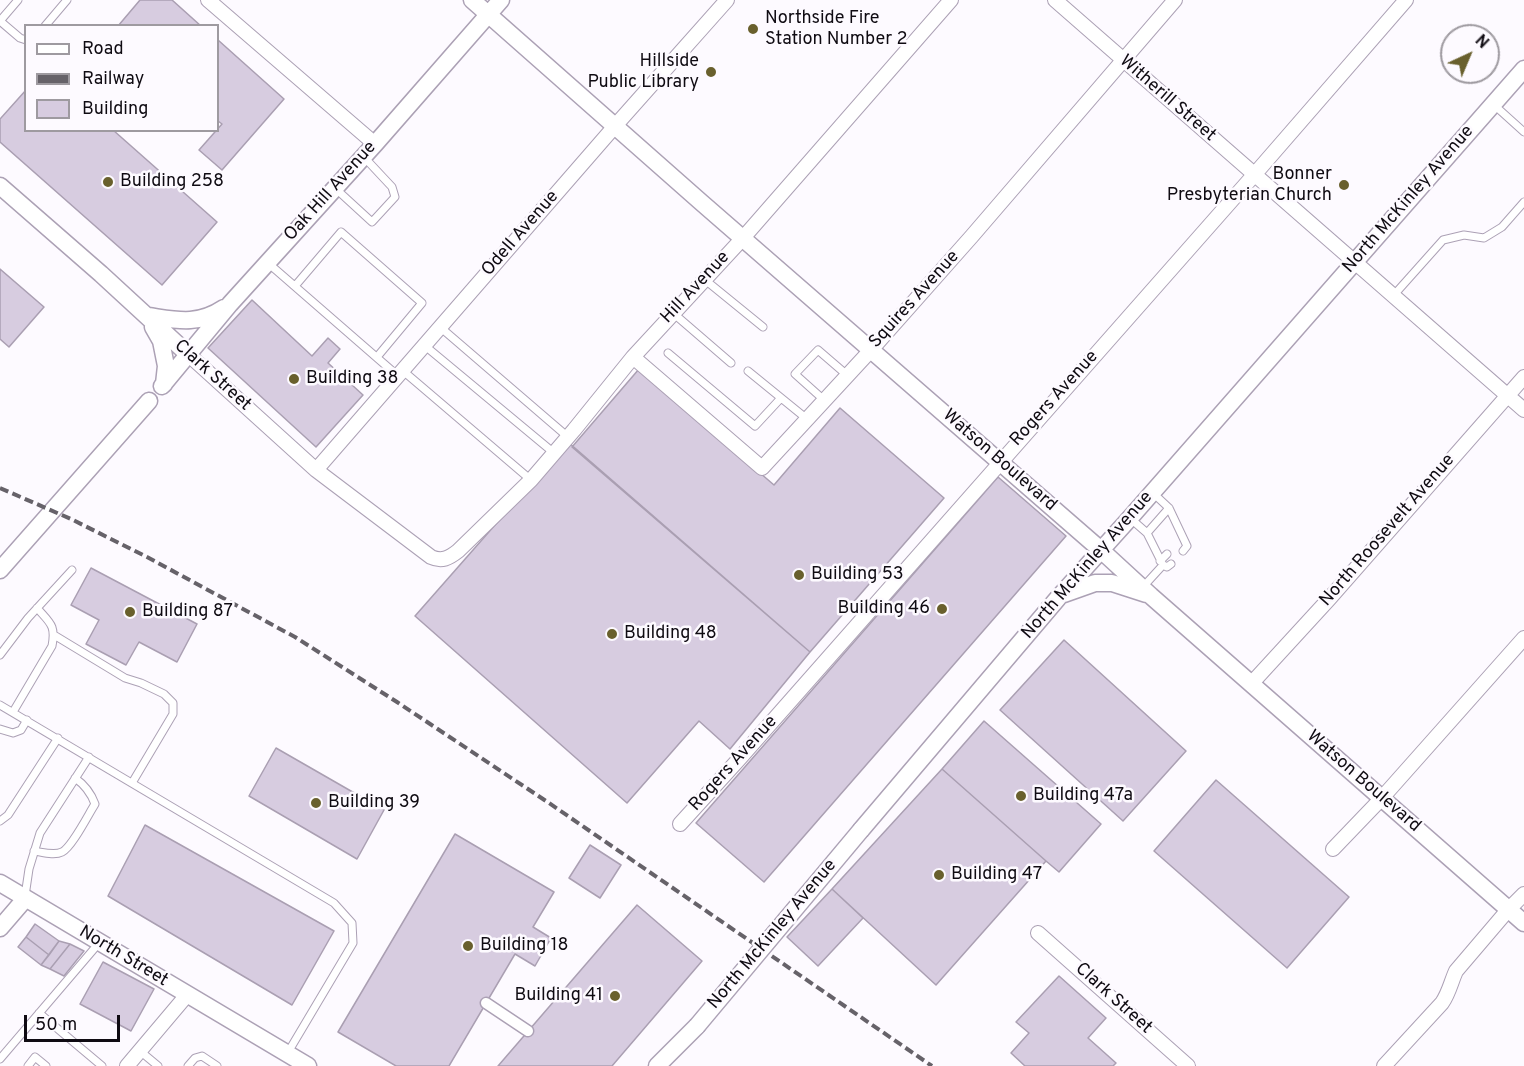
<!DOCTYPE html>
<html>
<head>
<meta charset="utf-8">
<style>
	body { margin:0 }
	#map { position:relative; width:1524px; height:1066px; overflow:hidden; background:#fdfaff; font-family:Overpass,sans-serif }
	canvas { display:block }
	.legend { position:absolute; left:24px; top:24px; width:195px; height:108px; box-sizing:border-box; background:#fdfaff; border:2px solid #9e9aa0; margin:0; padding:8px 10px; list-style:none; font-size:18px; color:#0f0b12 }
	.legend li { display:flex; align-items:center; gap:12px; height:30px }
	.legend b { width:30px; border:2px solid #9e9aa0 }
	.north { position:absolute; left:1440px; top:24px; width:60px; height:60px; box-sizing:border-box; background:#fdfaff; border:2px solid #9e9aa0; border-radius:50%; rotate:44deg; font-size:16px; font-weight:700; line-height:24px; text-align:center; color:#0f0b12 }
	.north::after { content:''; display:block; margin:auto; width:21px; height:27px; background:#69602d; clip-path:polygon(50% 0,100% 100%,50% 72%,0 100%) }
	.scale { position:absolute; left:24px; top:1015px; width:96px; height:27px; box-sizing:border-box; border:3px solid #0f0b12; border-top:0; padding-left:8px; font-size:18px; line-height:21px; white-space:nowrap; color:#0f0b12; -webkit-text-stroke:4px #fdfaff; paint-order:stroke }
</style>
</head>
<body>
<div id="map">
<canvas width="1524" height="1066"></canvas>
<ul class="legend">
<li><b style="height:8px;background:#fff"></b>Road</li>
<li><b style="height:8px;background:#666269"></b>Railway</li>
<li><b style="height:16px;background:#d7cce0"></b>Building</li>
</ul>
<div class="north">N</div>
<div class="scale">50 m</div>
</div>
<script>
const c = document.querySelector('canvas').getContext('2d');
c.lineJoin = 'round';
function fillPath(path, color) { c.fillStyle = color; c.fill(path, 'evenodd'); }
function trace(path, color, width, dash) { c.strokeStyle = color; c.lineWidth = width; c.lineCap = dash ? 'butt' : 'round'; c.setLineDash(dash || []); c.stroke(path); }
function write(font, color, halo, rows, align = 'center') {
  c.font = font + ' Overpass,sans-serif'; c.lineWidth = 5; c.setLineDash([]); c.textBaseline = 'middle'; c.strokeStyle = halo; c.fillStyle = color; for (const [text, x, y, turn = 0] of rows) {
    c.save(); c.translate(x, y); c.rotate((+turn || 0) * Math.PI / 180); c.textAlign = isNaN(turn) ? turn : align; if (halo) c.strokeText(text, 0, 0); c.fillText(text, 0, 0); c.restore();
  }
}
const building = new Path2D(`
	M 140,0 L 172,0 L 201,26 L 118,26 Z
	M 218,40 L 284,99 L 222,170 L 199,150 L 222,124 L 218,121 Z
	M 26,90 L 26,130 L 113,130 L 217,222 L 162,285 L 0,142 L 0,119 Z
	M 0,269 L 44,307 L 9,347 L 0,339 Z
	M 252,300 L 312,356 L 328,338 L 340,349 L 328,363 L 363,395 L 316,447 L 208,348 Z
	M 639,369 L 774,485 L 840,408 L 944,498 L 810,652 L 572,447 Z
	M 568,442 L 810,652 L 730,749 L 699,721 L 627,803 L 415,616 Z
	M 998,477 L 1066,536 L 764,882 L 696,823 Z
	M 91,568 L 197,624 L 177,662 L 139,642 L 126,665 L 86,644 L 99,620 L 71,605 Z
	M 1064,640 L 1186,751 L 1123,821 L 1000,710 Z
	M 984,721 L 1101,824 L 1059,872 L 1046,861 L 942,769 Z
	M 276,748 L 384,810 L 357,859 L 249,796 Z
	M 942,769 L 1046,861 L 936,985 L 832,889 Z
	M 1216,780 L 1349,897 L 1287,968 L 1154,851 Z
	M 145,825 L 334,931 L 292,1005 L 108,896 Z
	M 455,834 L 554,892 L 533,927 L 551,938 L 535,966 L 515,954 L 449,1066 L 396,1066 L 338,1032 Z
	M 590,845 L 621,865 L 600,898 L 569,878 Z
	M 832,889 L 863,918 L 818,966 L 787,937 Z
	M 637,905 L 702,961 L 612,1066 L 498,1066 Z
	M 35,924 L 59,941 L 49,955 L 26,937 Z
	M 26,937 L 49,955 L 41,965 L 18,947 Z
	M 59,941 L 70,944 L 50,969 L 41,965 Z
	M 70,944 L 84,951 L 64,976 L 50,969 Z
	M 103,962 L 154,989 L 131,1031 L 80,1004 Z
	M 1059,976 L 1106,1018 L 1088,1038 L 1116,1063 L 1113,1066 L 1025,1066 L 1011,1053 L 1029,1033 L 1016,1022 Z`);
const service = new Path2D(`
	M 0,21 L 20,38 L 26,40
	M 0,21 L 18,0
	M 45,26 L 67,0
	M 1493,104 L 1524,132
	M 336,189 L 372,222 L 395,197 L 392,187 L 363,156
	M 268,263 L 398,376
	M 704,279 L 763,327
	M 295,286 L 341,232 L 422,303 L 377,357
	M 1393,296 L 1443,240 L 1464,235 L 1484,238 L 1502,227 L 1524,202
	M 673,313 L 731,363
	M 440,327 L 568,437
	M 424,345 L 554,453
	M 668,353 L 755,426 L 781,398
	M 402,370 L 531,480
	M 748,371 L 807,419
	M 824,400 L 795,374 L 818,350 L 847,375
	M 1153,493 L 1169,508 L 1187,546 L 1183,551
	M 1131,519 L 1147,533
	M 1160,561 L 1167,554
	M 1163,565 L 1147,533 L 1169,508
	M 1142,588 L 1163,565 L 1167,567 L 1171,564
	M 54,635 L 125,678 L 141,683 L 164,694 L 173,703 L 173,714 L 132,783
	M 0,655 L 28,618 L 72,570
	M 0,705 L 334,903 L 352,923 L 353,943 L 287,1054
	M 13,712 L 52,646 C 56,625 50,623 37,608
	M 0,729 L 13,733 L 21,730 L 27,720
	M 0,821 L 8,815 L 58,738
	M 34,851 C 42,852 54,856 62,852 C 72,847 88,815 95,804 C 91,793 85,785 75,778
	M 25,896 L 29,869 L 40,833 L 89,757
	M 39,1013 L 102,1066
	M 140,1051 L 158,1066
	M 0,1059 L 99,943
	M 28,1066 L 35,1057 L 46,1066
	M 188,1066 L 195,1058 L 202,1056 L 217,1066`);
const pedestrian = new Path2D(`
	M 486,1003 L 528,1031`);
const minor = new Path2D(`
	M 208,0 L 375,144
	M 1055,0 L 1524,410
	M 189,355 L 316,470 L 431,557 C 442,562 449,558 458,551 L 531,480 L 574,430 L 633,357 L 743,238 L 951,0
	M 633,357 L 762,468 L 871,350 L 972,236 L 1175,0
	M 316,470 L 615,126 L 727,0
	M 1251,684 L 1329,599 L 1524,377
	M 680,824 L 740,758 L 1254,175 L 1406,0
	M 1333,849 L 1381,799 L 1524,638
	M 1038,933 L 1188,1066
	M 127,1066 L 187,995
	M 1384,1066 L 1442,1003 C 1449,993 1451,982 1456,971 L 1508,910 L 1524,894`);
const tertiary = new Path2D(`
	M 472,0 L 702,203 L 1102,551 L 1151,596 L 1524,923
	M 0,186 L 101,274 L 189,355
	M 148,316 C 176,320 197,326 224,308
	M 153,327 L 161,341 L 166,366 L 164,384
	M 162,386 L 230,304 L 375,144 L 501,0
	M 0,570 L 149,401
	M 1064,594 L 1095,583 L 1112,583 L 1146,594
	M 861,830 L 1058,598 L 1130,518 L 1524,69
	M 0,883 L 308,1066
	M 0,928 L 25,899
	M 657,1066 L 697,1026`);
const rail = new Path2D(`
	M 0,488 L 71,519 L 147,557 L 295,637 L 397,702 L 549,803 L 932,1066`);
const tertiaryBridge = new Path2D(`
	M 697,1026 L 861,830`);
const markers = [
	[753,29,6,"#69602d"],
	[711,72,6,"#69602d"],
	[108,182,6,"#69602d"],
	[1344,185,6,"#69602d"],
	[294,379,6,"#69602d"],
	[799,575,6,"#69602d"],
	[942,609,6,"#69602d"],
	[130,612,6,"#69602d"],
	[612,634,6,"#69602d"],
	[1021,796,6,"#69602d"],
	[316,803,6,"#69602d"],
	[939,875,6,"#69602d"],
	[468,946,6,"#69602d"],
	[615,996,6,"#69602d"]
];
const poiNames = [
	["Northside Fire",765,19],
	["Station Number 2",765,40],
	["Hillside",699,62,"right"],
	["Public Library",699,83,"right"],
	["Bonner",1332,175,"right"],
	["Presbyterian Church",1332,196,"right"],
	["Building 258",120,182],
	["Building 38",306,379],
	["Building 53",811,575],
	["Building 46",930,609,"right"],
	["Building 87",142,612],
	["Building 48",624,634],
	["Building 47a",1033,796],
	["Building 39",328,803],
	["Building 47",951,875],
	["Building 18",480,946],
	["Building 41",603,996,"right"]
];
const streetNames = [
	["Witherill Street",1167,99,41],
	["Oak Hill Avenue",331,192,-48],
	["North McKinley Avenue",1409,200,-49],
	["Odell Avenue",521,234,-49],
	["Hill Avenue",696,288,-47],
	["Squires Avenue",915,300,-48],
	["Clark Street",212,376,42],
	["Rogers Avenue",1055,399,-48],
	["Watson Boulevard",999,461,41],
	["North Roosevelt Avenue",1388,531,-49],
	["North McKinley Avenue",1088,566,-49],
	["Rogers Avenue",734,764,-48],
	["Watson Boulevard",1363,782,41],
	["North McKinley Avenue",773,935,-50],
	["North Street",123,957,31],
	["Clark Street",1113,999,42]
];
fillPath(building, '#d7cce0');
trace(building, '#aa9fb2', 1.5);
trace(service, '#aca1b5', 9);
trace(pedestrian, '#aca1b5', 13);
trace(minor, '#aca1b5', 16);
trace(tertiary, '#aca1b5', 19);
trace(service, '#fff', 7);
trace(pedestrian, '#fff', 10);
trace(minor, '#fff', 14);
trace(tertiary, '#fff', 16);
trace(rail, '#666269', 4, [9, 4.5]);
trace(tertiaryBridge, '#aca1b5', 19, []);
trace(tertiaryBridge, '#fff', 16);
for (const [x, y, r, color] of markers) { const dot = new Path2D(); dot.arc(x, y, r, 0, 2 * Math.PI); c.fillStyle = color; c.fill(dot); trace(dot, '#fdfaff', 2); }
write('18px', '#0f0b12', '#fdfaff', poiNames, 'left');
write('18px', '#0f0b12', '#fdfaff', streetNames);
</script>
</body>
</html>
